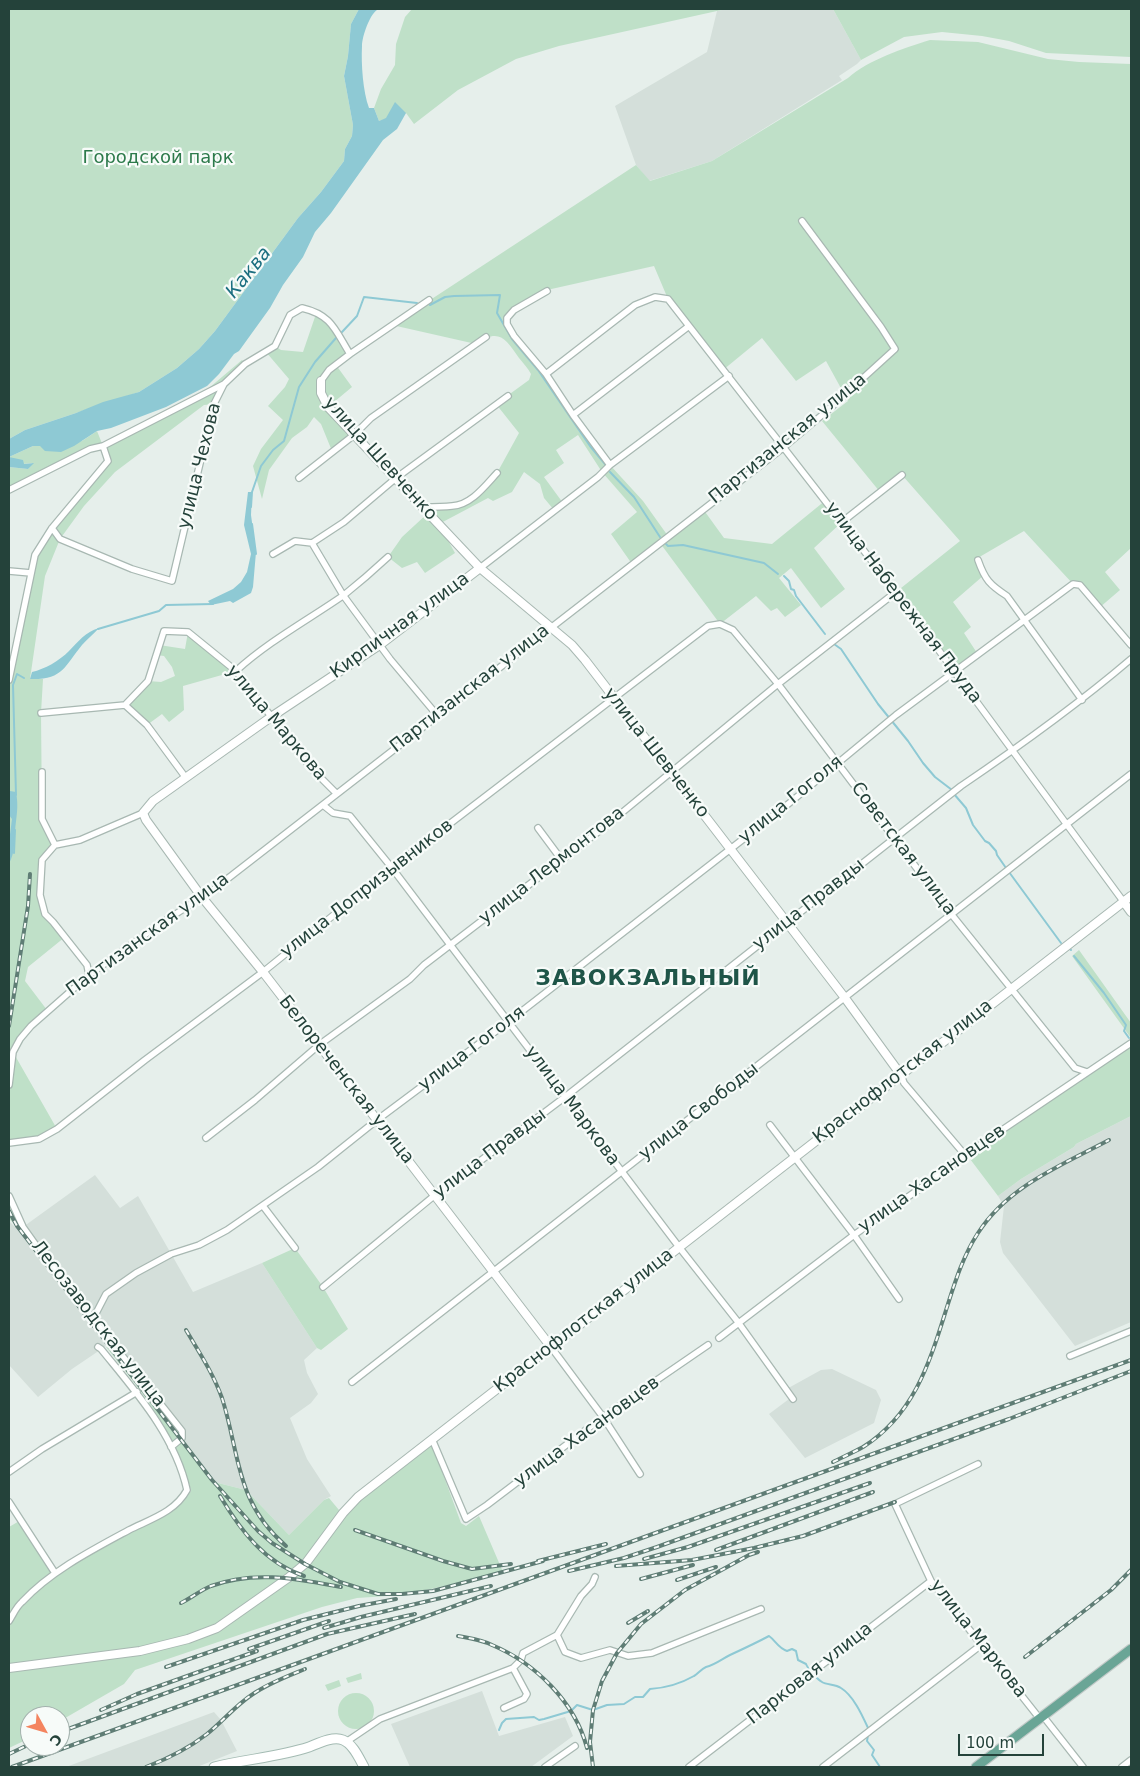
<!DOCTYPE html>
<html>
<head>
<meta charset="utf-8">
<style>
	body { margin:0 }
	#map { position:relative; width:1140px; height:1776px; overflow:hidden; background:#e6efeb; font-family:"DejaVu Sans",sans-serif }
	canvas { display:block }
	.frame { position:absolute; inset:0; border:10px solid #24423a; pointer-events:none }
	.north { position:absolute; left:20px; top:1706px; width:50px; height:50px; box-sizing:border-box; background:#f7fbf9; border:1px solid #a3b1ad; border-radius:50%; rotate:129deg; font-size:14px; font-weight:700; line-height:20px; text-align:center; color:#24423a }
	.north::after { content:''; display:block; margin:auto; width:18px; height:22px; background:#f4845f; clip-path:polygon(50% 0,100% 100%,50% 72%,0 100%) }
	.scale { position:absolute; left:958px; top:1734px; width:86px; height:22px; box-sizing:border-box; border:2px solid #24423a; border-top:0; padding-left:6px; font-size:15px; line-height:18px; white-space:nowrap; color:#24423a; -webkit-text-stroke:4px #f7fbf9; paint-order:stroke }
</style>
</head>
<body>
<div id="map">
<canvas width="1140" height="1776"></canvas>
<div class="frame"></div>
<div class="north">С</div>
<div class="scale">100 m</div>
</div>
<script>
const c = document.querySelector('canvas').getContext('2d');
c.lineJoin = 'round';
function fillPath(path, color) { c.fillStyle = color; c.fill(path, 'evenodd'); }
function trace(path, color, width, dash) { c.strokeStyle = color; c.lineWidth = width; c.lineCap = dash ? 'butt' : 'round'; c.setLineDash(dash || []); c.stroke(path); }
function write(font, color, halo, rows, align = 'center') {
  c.font = font + ' "DejaVu Sans",sans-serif'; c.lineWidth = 4.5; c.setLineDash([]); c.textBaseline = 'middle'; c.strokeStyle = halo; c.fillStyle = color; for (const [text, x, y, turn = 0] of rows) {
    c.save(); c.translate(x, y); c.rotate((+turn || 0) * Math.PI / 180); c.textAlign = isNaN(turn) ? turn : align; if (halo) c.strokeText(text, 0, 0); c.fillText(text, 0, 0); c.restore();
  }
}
const built = new Path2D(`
	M 726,9 L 833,9 L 861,60 L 857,64 L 839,76 L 842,80 L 712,161 L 649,181 L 636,165 L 615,106 L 707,52 L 717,11 Z
	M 1131,1116 L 1131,1322 L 1075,1346 L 1003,1253 L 1000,1242 L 1004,1206 L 998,1196 L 1021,1179 L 1074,1147 L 1076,1144 Z
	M 95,1175 L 120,1208 L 138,1196 L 193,1292 L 262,1263 L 317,1348 L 304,1360 L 307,1373 L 318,1394 L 311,1403 L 290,1418 L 307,1459 L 331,1496 L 324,1500 L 289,1535 L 246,1490 L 214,1482 L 23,1227 Z
	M 9,1221 L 15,1227 L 106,1346 L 72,1369 L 38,1397 L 9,1365 Z
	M 832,1369 L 876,1390 L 881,1400 L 874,1423 L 805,1458 L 769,1414 L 789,1399 L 783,1391 L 821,1370 Z
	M 482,1691 L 499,1736 L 565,1717 L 573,1736 L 531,1767 L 410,1767 L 391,1724 Z
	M 214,1712 L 221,1720 L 237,1751 L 197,1767 L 66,1767 Z`);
const green = new Path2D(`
	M 9,9 L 359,9 L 351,24 L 348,56 L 344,76 L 353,125 L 352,136 L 345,149 L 344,161 L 321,192 L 298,218 L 215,331 L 199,349 L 177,368 L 139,392 L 25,430 L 9,439 Z
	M 412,9 L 726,9 L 559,46 L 516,59 L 458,90 L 414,124 L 406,113 L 379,121 L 374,108 L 381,89 L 395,65 L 396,44 L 405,17 Z
	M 833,9 L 1131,9 L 1131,57 L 1046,53 L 1009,41 L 982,36 L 942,32 L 904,37 L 861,60 Z
	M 930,40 L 978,42 L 1048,59 L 1079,62 L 1131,64 L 1131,548 L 1105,572 L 1120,590 L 1099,608 L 1080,585 L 1073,584 L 1024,531 L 976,559 L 983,576 L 953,602 L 971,627 L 964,633 L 979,656 L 955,671 L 896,592 L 960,541 L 902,475 L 880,492 L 822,421 L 848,401 L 826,361 L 796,381 L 762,338 L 723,370 L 668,299 L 654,266 L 547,290 L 513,310 L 507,324 L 610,465 L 643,501 L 668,536 L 703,509 L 724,538 L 772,544 L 826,500 L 842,522 L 814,548 L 845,589 L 821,608 L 791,568 L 779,578 L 801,605 L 785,617 L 777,608 L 771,611 L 756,596 L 720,624 L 660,543 L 632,564 L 611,534 L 637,512 L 602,472 L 578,435 L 556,450 L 564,463 L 544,477 L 563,503 L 554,510 L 544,498 L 540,484 L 524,472 L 512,492 L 493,501 L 488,498 L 439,524 L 455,553 L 425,573 L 417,562 L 402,568 L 388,557 L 402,537 L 428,513 L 423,507 L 466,502 L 497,473 L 519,433 L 496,404 L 529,380 L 531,374 C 528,368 523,363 519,358 C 505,338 499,328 476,344 L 392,325 L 636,165 L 650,181 L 712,161 L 848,78 C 868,60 904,48 930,40 Z
	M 317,311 L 331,322 L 350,354 L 336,365 L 352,387 L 328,407 L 354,435 L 332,451 L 321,424 L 314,417 L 307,427 L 292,438 L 269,470 L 262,499 L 253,466 L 261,449 L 283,420 L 268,406 L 285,387 L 289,379 L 266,352 L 275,346 L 281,350 L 303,352 Z
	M 242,360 L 245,364 L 224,384 L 214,404 L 204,405 L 115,472 L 84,506 L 60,539 L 45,576 L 30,679 L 43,679 L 41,713 L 42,819 L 55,845 L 42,860 L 40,895 L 45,914 L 65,937 L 28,967 L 25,981 L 47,1010 L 31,1026 L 13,1052 L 57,1129 L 39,1139 L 9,1143 L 9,814 L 10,791 L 9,788 L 9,680 L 35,555 L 52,528 L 108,461 L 103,447 L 90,449 L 9,490 L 9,467 L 28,469 L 33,463 L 23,464 L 9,457 L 33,446 L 82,441 L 97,431 L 103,446 L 209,388 Z
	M 188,632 L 236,671 L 183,686 L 184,710 L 169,722 L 162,714 L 147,725 L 125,705 L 148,681 L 161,682 L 175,676 L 172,667 L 164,656 L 156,655 L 159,645 L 185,649 Z
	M 1079,950 L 1131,1023 L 1131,1038 L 1072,956 Z
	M 1131,1046 L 1131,1116 L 1076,1144 L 1074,1147 L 1021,1179 L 998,1196 L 967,1155 Z
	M 9,1196 L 23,1227 L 17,1226 L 9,1219 Z
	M 295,1248 L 323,1287 L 348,1329 L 321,1350 L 317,1348 L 262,1263 Z
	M 111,1342 L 176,1423 L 182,1438 L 214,1482 L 246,1490 L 289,1535 L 324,1500 L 329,1498 L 344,1516 L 359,1500 L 432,1444 L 461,1523 L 466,1526 L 479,1516 L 503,1572 L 431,1589 L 387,1596 L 357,1598 L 322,1607 L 135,1670 L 124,1684 L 60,1721 L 60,1716 L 30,1716 L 30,1738 L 9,1748 L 9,1527 L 21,1520 L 55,1572 C 79,1559 103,1545 127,1532 C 151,1519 176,1517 191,1491 C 178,1435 141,1391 106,1347 Z
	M 361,1673 L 362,1679 L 348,1683 L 346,1678 Z
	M 339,1680 L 341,1686 L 328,1691 L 325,1685 Z
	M338 1711a18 18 0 1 1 36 0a18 18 0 1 1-36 0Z`);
const water = new Path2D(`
	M 359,9 L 379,9 C 370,12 362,37 362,46 C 361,64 363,92 369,108 L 374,108 L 379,121 L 386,118 L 395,102 L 406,113 L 397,129 L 383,140 L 331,213 L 315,232 L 303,257 L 283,285 L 270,308 L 239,351 L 234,354 L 219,374 L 207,386 L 166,407 L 111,428 L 97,431 L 74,446 L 61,452 L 45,451 L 40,446 L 33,446 L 9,457 L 23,460 L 24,464 L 34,463 L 28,469 L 9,467 L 9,439 L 25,430 L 76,413 L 103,402 L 139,392 L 177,368 L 199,349 L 215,331 L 298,218 L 321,192 L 344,161 L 345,149 L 352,136 L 353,125 L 344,76 L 348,56 L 351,24 Z
	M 248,492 L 252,492 L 251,515 L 256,552 L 253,587 L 251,593 L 233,603 L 230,601 L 211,605 L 208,601 L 233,589 L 241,582 L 247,572 L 251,554 L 244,525 Z
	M 99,628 C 94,634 87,639 82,645 C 64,667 63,680 30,679 L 32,672 C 45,669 59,661 69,651 C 79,641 85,632 99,628 Z
	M 9,788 L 10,791 L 16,792 C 19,808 16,816 15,832 C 13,847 16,849 9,864 L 9,842 L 12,819 L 9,815 Z`);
const stream = new Path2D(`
	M 430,305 L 445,297 L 454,296 L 500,295 L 497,313 L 512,339 L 538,370 L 590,446 L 605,464
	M 342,332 L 357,316 L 364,297 L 417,303
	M 610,472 L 634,497 L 660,537
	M 251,507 L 252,492 L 261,466 L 273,450 L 284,441 L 299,387 L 315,362 L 336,338
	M 252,524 L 256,554
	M 666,544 L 668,546 L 683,545 L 764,563 L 778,574
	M 784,576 L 789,581 L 791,589 L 794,590 L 796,596 L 825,634
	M 98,629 L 159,611 L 166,605 L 213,604
	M 834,644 L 841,649 L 878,704 L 908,741 L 923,763 L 935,777 L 952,790
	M 954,794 L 966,808 L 973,825 L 985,841 L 989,843 L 996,851 L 997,855 L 1006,868
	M 16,795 L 13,685 L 17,674 L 24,678
	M 14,853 L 15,830
	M 1009,872 L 1061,943
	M 1070,949 L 1071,950
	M 1074,956 L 1104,993 L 1126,1025 L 1124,1031 L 1129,1038
	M 499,1730 L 502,1723 L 506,1719 L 534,1717 L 539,1720 L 544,1719 L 571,1711 L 577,1705 L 593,1710 L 607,1705 L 624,1704 L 635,1697 L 643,1697 L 650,1689 C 665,1688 680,1684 694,1676 C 698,1674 701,1669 706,1667 C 715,1665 722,1659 730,1655 C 743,1649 756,1643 769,1636 C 775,1640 778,1648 787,1651 L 792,1649 L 796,1651 L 798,1660 L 806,1664 C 808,1669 817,1679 822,1682 C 827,1685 835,1684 841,1688 C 854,1696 863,1717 869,1730
	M 868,1735 L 867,1741 L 874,1750 L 872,1755 L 880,1767`);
const minor = new Path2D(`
	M 547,291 L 514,310 L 507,318 L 507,324 L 514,336 L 546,374 L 573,415 L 610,465
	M 546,374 L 635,305 L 655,297 L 668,299 L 896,592 L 1123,901
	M 321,381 L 329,370 L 350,354 L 429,300
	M 573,415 L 689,326
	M 103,446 L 224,384
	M 299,478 L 354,435 L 371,418 L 486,337
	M 9,490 L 90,449 L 103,446 L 108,461 L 52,528 L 35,555 L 9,680
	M 423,507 C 433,507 443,507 452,506 C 471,505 485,486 497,473
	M 842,522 L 902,475
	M 52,528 L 60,539 L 132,569 L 172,581 L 214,404 L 224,384 L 245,364 L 275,346 L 290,315 L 302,308 C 332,315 335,330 350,354
	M 312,543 L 344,522 L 396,478 L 508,396
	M 273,554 L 295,541 L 312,543 L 343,595 L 390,659 L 437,715
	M 978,560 C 985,580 990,585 1007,596 L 1082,700
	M 480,568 L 598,477 L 610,465 L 729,376
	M 9,571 L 31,573
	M 236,671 C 269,641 308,620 344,595 C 359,583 374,570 388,557
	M 125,705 L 147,725 L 186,778
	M 41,713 L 125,705 L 148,681 L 164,631 L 188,632 L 236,671 L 311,768 L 336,793
	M 42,772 L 42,819 L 55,845
	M 323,805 L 333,813 L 350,816 L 392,868 L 679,1247 L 738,1322 L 793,1399
	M 538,828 L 561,859
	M 55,845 L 42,860 L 40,895 L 45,914 L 53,922 L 87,965 L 89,975
	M 55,845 L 80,840 L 143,813
	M 901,1075 L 904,1083 L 965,1155
	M 9,1085 L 13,1052 L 20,1039 L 31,1026 L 89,975 L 157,926 L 213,890 L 784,447 L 828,410 L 895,349 L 881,327 L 802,221
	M 770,1125 L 854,1235 L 899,1299
	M 206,1138 L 255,1100 L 319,1045 L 410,979 L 424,965 L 607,825 L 778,684 L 896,592
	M 9,1143 L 39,1139 L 57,1129 L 145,1060 L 263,972 L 392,868 L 708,626 L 720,624 L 733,630 L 778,684 L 952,915 L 1075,1068 L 1087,1072
	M 9,1196 L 23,1227 L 38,1248 L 53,1265 L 93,1319 L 182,1431 L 182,1438 L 171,1447
	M 263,1206 L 295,1248
	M 323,1287 L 435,1195 L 565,1097 L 961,786 C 1020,746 1077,705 1131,659
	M 93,1319 L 106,1294 L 136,1273 L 171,1254 L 199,1245 L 227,1230 L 318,1167 L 377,1120 L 508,1022 L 787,805 L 896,715 L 1073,584 L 1080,585 L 1131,645
	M 719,1338 L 854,1235 L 939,1175 L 965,1155 L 1131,1043
	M 551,1347 L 603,1417 L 640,1474
	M 1070,1356 L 1131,1331
	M 352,1382 L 1131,774
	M 432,1439 L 466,1519 L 487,1505 L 603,1417 L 708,1345
	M 978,1464 L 895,1504 L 931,1581 L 1040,1719
	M 9,1472 L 42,1449 L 137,1392
	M 9,1502 L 55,1573
	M 9,1621 C 13,1615 16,1607 22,1602 C 51,1571 92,1550 129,1530 C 151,1519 175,1512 187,1490 C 175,1435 135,1391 101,1349 L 98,1347
	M 557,1635 L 565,1652 L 581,1658 L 610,1650 L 628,1656 L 652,1653 L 761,1609
	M 504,1708 L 524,1699 L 527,1694 L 513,1668 L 521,1660 L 523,1653 L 557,1635 L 581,1596 L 592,1584 L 595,1577
	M 1043,1716 L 1083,1767
	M 346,1742 L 380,1719 L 513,1668
	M 545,1767 L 575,1746
	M 689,1767 L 931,1581
	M 823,1767 L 981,1645
	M 1122,1767 L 1131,1760`);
const tertiary = new Path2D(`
	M 321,381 L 321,393 L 328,407 L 480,568 L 572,645 L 585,660 L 845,998 L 901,1075
	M 480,568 L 381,644 L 271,717 L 153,801 L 143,813 L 146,820 L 201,896 L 263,972 L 377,1120 L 551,1347
	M 1123,901 L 1131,912
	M 9,1668 L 140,1651 L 188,1639 L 217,1628 L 288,1578 L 306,1563 L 343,1513 L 358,1497 L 1131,896`);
const secondary = new Path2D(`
	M 214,1767 C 246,1759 279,1757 309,1747 C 319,1743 333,1736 343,1740 C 353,1744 359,1758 364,1767`);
const primary = new Path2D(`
	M 976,1767 L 1131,1649`);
const rail = new Path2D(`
	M 9,1026 L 28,906 L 30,874
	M 9,1211 L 17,1226 L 212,1480 L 258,1531 L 272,1543 L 305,1564 L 340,1582 L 378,1594 L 402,1594 L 433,1591 L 543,1561
	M 186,1330 C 199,1352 213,1373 222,1398 C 240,1454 235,1502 286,1546
	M 833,1462 C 843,1457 854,1452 863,1447 C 915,1414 930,1361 947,1307 C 955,1282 963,1256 978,1233 C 1008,1186 1062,1165 1109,1140
	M 220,1496 C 241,1531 264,1562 304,1576
	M 355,1530 L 443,1561 L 472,1569 L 511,1564
	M 716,1550 L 873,1492
	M 644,1559 L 688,1547 L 870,1483
	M 538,1561 L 606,1544
	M 616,1566 L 692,1560 L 754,1548 L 803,1536 L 895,1502
	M 569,1571 L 624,1558 L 657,1547 L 1009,1419 L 1131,1371
	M 641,1579 L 693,1565
	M 677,1580 L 716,1567
	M 181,1603 C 191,1598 201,1590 211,1586 C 255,1570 297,1579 341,1587
	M 628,1623 L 648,1611
	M 324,1628 L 361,1617 L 491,1586
	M 458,1636 C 469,1638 482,1640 492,1645 C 535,1663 575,1702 587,1748
	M 249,1649 L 329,1621
	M 1025,1657 L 1111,1590 L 1131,1570
	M 166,1667 L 303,1620 L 359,1606 L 396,1599
	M 101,1710 L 137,1694 L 257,1651
	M 60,1732 L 327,1634 L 415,1614
	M 9,1754 L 30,1744
	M 12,1767 L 1131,1360
	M 146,1767 C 167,1759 189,1748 207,1734 C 223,1721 236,1705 253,1694 C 269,1683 288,1676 305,1669
	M 593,1767 L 590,1742 L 593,1710 L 602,1681 L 617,1653 L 641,1624 L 685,1590 L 749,1555 L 758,1552`);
const parkNames = [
	["Городской парк",158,158]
];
const streetNames = [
	["Партизанская улица",788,439,-39],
	["улица Шевченко",380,459,48],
	["улица Чехова",200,466,-76],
	["улица Набережная Пруда",903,603,53],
	["Кирпичная улица",400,626,-36],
	["Партизанская улица",470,689,-38],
	["улица Маркова",276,723,50],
	["улица Шевченко",656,753,52],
	["улица Гоголя",791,800,-39],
	["Советская улица",903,849,53],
	["улица Лермонтова",552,866,-38],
	["улица Допризывников",367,889,-38],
	["улица Правды",809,905,-38],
	["Партизанская улица",148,935,-36],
	["улица Гоголя",472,1049,-37],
	["Краснофлотская улица",903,1072,-38],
	["Белореченская улица",346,1080,52],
	["улица Маркова",572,1106,53],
	["улица Свободы",699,1112,-38],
	["улица Правды",490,1154,-37],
	["улица Хасановцев",932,1179,-35],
	["Краснофлотская улица",584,1321,-38],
	["Лесозаводская улица",98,1324,52],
	["улица Хасановцев",587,1432,-36],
	["улица Маркова",978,1639,52],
	["Парковая улица",810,1674,-38]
];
const waterNames = [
	["Каква",249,273,-51]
];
const districtNames = [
	["ЗАВОКЗАЛЬНЫЙ",648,979]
];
fillPath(built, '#d4dfda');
fillPath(green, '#bfe0c8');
fillPath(water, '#8ec9d4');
trace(stream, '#8ec9d4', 2);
trace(minor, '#a8b8b2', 8);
trace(tertiary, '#a8b8b2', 10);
trace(secondary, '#a4bbb3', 11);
trace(primary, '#c2cac8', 11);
trace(minor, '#fff', 5.5);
trace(tertiary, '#fff', 8);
trace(secondary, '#fff', 9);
trace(primary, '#6aa596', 9);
trace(rail, '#5f7d75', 4);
trace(rail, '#f7fbf9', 2, [5.5]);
write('18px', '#2d7a4b', '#f7fbf9', parkNames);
write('18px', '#24423a', '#f7fbf9', streetNames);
write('italic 19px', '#1c6f80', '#f7fbf9', waterNames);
c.letterSpacing = '1px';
write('bold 22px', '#1f5548', '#f7fbf9', districtNames);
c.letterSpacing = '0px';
</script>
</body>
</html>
